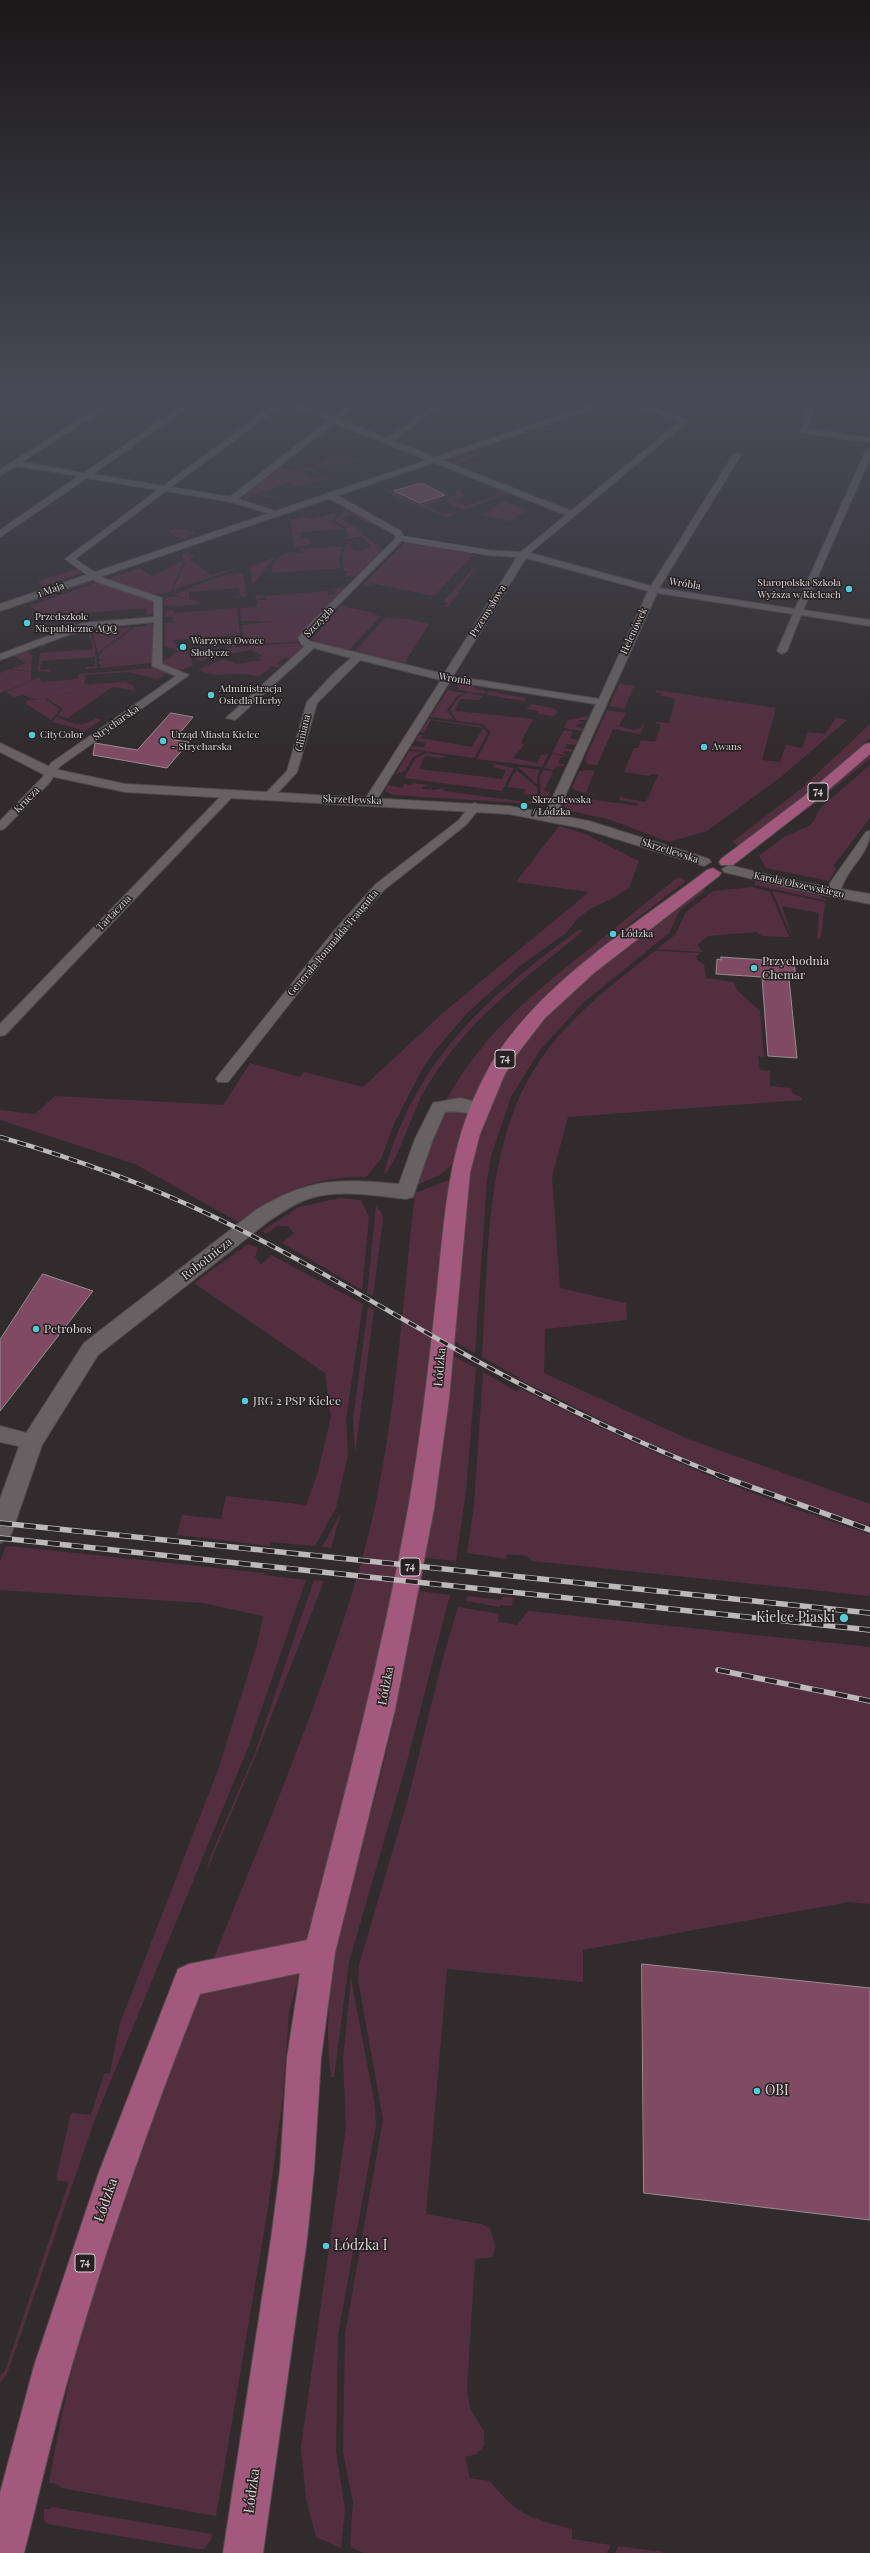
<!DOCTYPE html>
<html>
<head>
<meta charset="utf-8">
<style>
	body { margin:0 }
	canvas { display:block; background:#312b2d }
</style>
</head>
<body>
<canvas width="870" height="2553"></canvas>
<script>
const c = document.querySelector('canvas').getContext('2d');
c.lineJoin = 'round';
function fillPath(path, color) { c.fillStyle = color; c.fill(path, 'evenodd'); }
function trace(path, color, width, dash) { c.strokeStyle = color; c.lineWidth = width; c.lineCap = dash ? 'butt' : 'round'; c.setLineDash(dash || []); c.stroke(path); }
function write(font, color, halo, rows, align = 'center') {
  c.font = font + ' "Playfair Display",serif'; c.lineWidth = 3; c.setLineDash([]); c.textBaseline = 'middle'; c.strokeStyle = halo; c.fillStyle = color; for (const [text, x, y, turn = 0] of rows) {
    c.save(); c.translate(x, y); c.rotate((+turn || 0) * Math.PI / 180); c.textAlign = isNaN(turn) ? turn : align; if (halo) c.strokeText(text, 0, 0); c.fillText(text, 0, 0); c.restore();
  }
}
const green = new Path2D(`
	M 339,450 L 333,457 C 343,461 351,456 361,459 L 342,463 L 336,461 L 312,469 L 318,473 L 302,469 L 321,465 Z
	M 475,453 L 482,455 L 456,464 L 466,468 L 451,463 Z
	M 280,465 L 287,470 L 297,470 L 315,479 L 335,476 L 298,487 L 288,483 L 259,494 L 278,497 L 269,498 L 253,493 L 247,499 L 251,502 L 243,499 L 248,492 L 246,491 L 270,473 L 273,473 L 276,472 L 273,471 Z
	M 480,482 L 508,493 L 464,510 L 445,501 L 457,493 L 455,491 L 464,488 L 459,491 L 467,496 L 452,500 L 466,506 L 497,496 L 494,494 L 501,492 Z
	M 378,486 L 422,504 L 446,496 L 427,506 L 443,514 L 461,511 L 447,517 L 399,498 Z
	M 503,501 L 526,510 L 510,521 L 483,515 Z
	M 346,510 L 375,524 L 367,523 L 353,515 L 341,518 L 363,532 L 359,533 L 384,550 L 359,576 L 346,577 L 345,573 L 350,572 L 344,571 L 342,554 L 347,544 L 352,543 L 343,542 L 352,542 L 352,544 L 348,545 L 355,551 L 363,551 L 371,545 L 361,536 L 341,540 L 349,536 L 346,528 L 334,520 Z
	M 339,512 L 331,521 L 344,529 L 300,532 L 302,538 L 310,538 L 306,539 L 310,540 L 311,544 L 295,547 L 290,520 L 304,517 L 310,519 Z
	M 178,528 L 196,533 L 181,539 L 167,531 Z
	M 405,542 L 473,553 L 474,554 L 434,596 L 371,583 L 368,586 L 364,584 Z
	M 342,547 L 339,559 L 341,568 L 273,573 L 271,565 C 276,559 285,551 294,552 C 298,553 299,554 304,552 L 299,550 L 301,549 Z
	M 188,552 L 194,556 L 190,560 L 211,575 L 244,566 L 173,590 L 185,564 L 181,554 Z
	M 178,555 L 183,564 L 171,591 C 151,600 123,587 105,580 L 139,568 L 152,576 L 181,562 L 181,559 L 175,556 Z
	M 275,557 L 254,583 L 252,583 L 250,567 Z
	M 477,565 L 448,607 L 445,607 L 448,603 L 442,601 L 444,601 Z
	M 75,568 L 83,573 L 42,586 L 38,581 L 75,570 Z
	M 240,573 L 243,574 L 246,591 L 243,593 L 246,593 L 247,597 L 228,598 L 240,596 L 239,588 L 189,592 L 189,599 L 173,595 C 193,588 215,575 240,573 Z
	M 90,581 L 95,581 L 26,604 L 27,603 Z
	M 98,582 L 143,595 L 156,602 L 156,613 L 139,618 L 147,616 L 146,608 L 72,614 L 72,622 L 80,623 L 66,624 L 61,616 L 48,617 L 29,606 Z
	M 344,587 L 347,588 L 297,638 L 296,642 L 244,644 L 242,625 L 274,621 L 241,621 L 240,608 L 257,607 L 256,604 L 259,603 L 256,600 L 267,600 L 266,597 L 256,599 L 255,595 L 265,596 L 327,591 L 328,595 L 335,594 L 335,590 L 329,590 Z
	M 171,596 L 199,601 L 200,604 L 171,607 L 164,604 L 164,599 Z
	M 341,606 L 375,613 L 375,615 L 381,616 L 348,651 L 318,644 L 312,639 Z
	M 237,608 L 241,644 L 228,647 L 228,645 L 236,644 L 237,635 L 174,640 L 178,649 L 186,648 L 186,650 L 178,651 L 165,646 L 165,622 L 174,623 L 173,617 L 164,617 L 167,611 L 173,610 L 174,613 Z
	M 386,617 L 409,619 L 429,624 L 404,664 L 354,652 Z
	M 147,622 L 155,625 L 153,663 L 99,668 L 102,665 L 99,665 L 99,662 L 102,659 L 99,659 L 99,655 L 103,650 L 135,627 L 147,626 Z
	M 132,627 L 98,653 L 92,631 Z
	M 81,629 L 81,632 L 90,631 L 95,647 L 97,668 L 86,669 L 86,667 L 95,666 L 95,657 L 41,661 L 40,670 L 49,669 L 50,672 L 38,671 L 40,653 L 94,649 L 88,632 L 62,638 L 46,644 L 40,650 L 42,644 Z
	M 297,643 L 304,648 L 294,658 L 285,658 L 276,663 L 285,666 L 278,667 L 283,669 L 271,666 L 268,668 L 279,672 L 268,669 L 258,677 C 241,669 210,681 199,669 L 224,659 L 236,664 L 262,660 L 257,657 L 263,656 L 252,650 L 227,654 L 227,648 Z
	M 220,649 L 219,655 L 201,661 L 196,659 L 195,651 Z
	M 25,650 L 32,654 L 31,671 L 12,669 L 26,663 L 12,655 Z
	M 188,651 L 193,665 C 183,672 172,671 162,662 L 177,652 Z
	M 154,668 L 168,672 L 158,679 L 128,672 L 86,675 L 84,684 L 92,684 C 73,690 42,707 24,695 L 14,697 L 6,692 L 40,677 L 41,682 L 77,679 L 79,674 Z
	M 9,669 L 31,672 L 31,681 L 0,693 L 0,673 Z
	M 124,682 L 133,685 L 135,690 L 125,697 L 134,690 L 114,687 L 109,689 L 68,718 L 85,724 L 94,718 L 85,724 L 58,715 L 63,709 L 48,699 L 94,684 Z
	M 457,683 L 474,686 L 476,689 L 486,691 L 484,694 L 459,690 Z
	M 619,684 L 634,686 L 624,709 L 609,706 Z
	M 448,690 L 465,693 L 457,696 L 447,710 L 454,720 L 430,717 Z
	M 656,690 L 776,708 L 762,760 L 780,762 L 786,745 L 802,748 L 808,732 L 825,734 L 836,718 L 847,720 L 781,777 L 707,831 L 669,842 L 608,819 L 566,810 L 564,805 L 568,796 L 637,806 L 638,803 L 619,800 L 620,797 L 646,802 L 658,775 L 650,774 L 649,776 L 624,772 L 634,748 L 638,748 L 641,740 L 655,742 L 661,725 L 654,722 L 669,723 L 675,701 L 671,697 L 660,696 L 661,693 L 656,693 Z
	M 488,691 L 526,698 L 524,701 L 487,695 Z
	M 468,693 L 482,696 L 479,700 L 460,699 L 455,711 L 533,719 L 521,742 L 524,745 L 513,758 L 537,763 L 541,755 L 548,754 L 542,767 L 477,759 L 491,732 L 483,724 L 457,721 L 450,710 L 459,697 Z
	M 45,699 L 60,709 L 51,720 L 25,703 L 28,700 Z
	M 532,704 L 555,709 L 558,712 L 554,716 L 538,714 L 538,711 L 526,709 Z
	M 607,710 L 626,713 L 619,726 L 634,730 L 641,728 L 645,722 L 640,734 L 613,729 L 597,765 L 587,764 L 585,759 Z
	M 588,716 L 587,720 L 579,720 L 578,721 L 585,723 L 577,724 L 576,727 L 583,728 L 582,731 L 564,728 L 568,720 Z
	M 56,717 C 73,722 79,730 96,718 L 101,720 L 82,733 L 79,729 L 52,722 Z
	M 429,719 L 481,726 L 488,733 L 474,758 L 410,749 L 412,746 L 424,747 L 426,743 L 415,741 L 419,735 L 423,735 L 421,738 L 472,747 L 483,728 L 431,720 L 424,732 L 420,732 Z
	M 870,724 L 870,738 L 803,797 L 739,846 L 732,842 L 801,789 Z
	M 564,730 L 581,733 L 573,732 L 570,738 L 578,740 L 575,745 L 567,744 L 565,748 L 572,749 L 572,752 L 564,751 L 563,753 L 570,756 L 552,753 Z
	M 409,751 L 423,752 L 413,757 L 405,771 L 396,774 Z
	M 426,753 L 447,756 L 441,758 L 425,756 L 419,769 L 502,779 L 506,770 L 493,767 L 495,765 L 491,763 L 514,768 L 502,791 L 404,778 L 416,758 Z
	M 552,754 L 568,757 L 569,757 L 561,757 L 558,763 L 565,765 L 564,766 L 555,767 L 553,770 L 545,768 Z
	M 870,755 L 870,759 L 808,809 L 813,804 Z
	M 870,765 L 870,818 L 834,865 L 836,869 L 829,881 L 766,868 L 759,856 L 784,837 L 807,827 L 813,822 L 820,808 Z
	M 518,767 L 540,770 L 537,777 L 537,784 Z
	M 516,770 L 537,787 L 537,796 L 524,794 L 525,789 L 507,787 Z
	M 543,770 L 553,772 L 544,790 L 550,793 L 549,796 L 541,796 L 540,777 Z
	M 589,770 L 595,771 L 586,792 L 600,796 L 576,791 L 572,788 L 579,771 Z
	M 412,783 L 429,785 L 422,787 L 423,789 L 435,790 L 449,787 L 443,789 L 444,791 L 526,802 L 537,799 L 535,804 L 393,795 L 385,791 L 387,785 L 403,788 L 404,784 L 411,785 Z
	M 559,826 L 583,833 L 639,861 L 629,888 L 615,897 L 590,909 L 578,918 L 566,933 L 520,966 L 467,1013 L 433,1053 L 420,1073 L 394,1124 L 381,1159 L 366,1177 C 314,1176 280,1193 238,1222 L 135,1164 L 0,1120 L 0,1110 L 35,1114 L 55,1096 L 223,1105 L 250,1063 L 300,1077 L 304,1072 L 363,1087 L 444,1012 L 589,892 L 516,882 Z
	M 678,877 L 686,881 L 615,935 L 524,1019 L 510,1038 L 469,1109 L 453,1164 L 440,1175 L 417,1185 C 423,1164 427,1139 437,1119 C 473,1040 532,994 598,942 C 625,920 651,898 678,877 Z
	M 755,881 L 821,896 L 827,901 L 755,885 Z
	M 753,887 L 770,892 L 789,937 L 762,936 L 757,932 L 708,936 L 697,945 L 703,952 L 657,949 L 675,935 L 686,912 L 713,891 Z
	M 704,888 L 705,891 L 680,910 L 669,933 L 583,1003 L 540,1050 L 511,1097 L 491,1156 L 487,1180 L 475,1353 L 452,1340 C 456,1303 460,1266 464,1229 C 467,1197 470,1164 479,1133 C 512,1021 615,955 704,888 Z
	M 772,891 L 825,902 L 821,938 L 817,939 L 819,913 L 782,906 L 792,937 Z
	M 580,929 L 583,931 C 521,982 464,1022 423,1093 C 413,1111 396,1166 384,1174 C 415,1059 488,996 580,929 Z
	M 655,951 L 700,953 L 696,957 L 698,961 L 704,964 L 706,978 L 734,982 L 737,990 L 760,1011 L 764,1057 L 758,1056 L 760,1070 L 770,1071 L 770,1086 L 791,1088 L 793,1094 L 801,1097 L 802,1100 L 568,1117 L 552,1177 L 560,1288 L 626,1303 L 627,1320 L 545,1329 L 544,1373 L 688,1439 L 870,1504 L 870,1526 L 804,1504 L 691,1461 L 638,1438 L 518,1379 L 518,1377 L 482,1357 C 489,1258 483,1139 543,1056 C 573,1014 615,982 655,951 Z
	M 451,1179 L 415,1499 L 384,1644 L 289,2013 L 283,2095 L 268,2208 L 216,2516 L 61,2488 L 59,2485 L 49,2483 C 65,2390 88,2297 117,2207 C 129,2171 144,2135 158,2100 C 222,1929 300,1762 354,1587 C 394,1460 400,1325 415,1193 Z
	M 340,1198 L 361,1200 L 369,1217 L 362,1290 L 282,1243 L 294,1233 L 288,1226 L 277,1226 L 266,1234 L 262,1231 L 299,1207 Z
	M 376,1206 L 381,1212 L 383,1219 L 373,1296 L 367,1293 Z
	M 248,1244 L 258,1248 L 255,1257 L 261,1265 L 271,1255 L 363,1304 L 346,1419 L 348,1454 L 336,1508 L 315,1546 L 271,1542 L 270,1546 L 177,1535 L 182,1515 L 221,1519 L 226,1496 L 306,1505 L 317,1475 L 331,1417 L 325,1373 L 194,1283 Z
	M 368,1307 L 374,1310 L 355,1453 L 353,1419 Z
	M 452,1355 L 476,1368 L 466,1491 L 456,1561 L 425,1558 L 439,1480 Z
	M 483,1372 L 518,1392 L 519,1388 C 633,1445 748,1496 870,1534 L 870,1596 L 532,1561 L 527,1556 L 507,1554 L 506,1559 L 467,1553 L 474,1506 Z
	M 341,1513 L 331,1548 L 322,1547 Z
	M 9,1546 L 264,1573 L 264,1575 L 306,1580 L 249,1745 L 95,2119 L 7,2374 L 0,2383 L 0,2376 L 5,2371 L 69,2182 L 56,2180 L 70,2116 L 72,2113 L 91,2115 L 104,2074 L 110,2073 L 120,2023 L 218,1770 L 257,1645 L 263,1616 L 203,1603 L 0,1590 L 0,1562 L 5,1547 Z
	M 314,1580 L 324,1581 L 260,1745 L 206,1872 L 211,1855 L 255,1753 Z
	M 419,1591 L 450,1595 L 406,1765 L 349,1962 L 334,2077 L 331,2077 C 317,1974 356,1873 381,1775 C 396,1714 406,1652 419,1591 Z
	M 467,1596 L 501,1600 L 502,1597 L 513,1597 L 512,1606 L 500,1605 L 500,1607 L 466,1601 Z
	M 458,1607 L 499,1614 L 498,1622 L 517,1625 L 528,1611 L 870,1647 L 870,1904 L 849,1902 L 583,1950 L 583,1982 L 447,1969 L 426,2214 L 481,2224 L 490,2228 L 495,2246 L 493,2256 C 487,2260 481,2256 475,2260 L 467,2389 L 470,2409 L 484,2431 L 484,2446 L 477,2454 L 465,2457 L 470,2478 L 490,2481 C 518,2516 530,2518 572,2529 L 572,2539 L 611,2545 L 607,2553 L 364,2553 L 350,2547 L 353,2502 L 343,2452 L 345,2334 L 383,2119 L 358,1980 L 359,1965 L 408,1799 L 441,1665 Z
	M 351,1978 L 375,2106 L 376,2125 L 338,2335 L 336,2451 L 345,2509 L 341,2548 L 316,2537 L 306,2499 L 301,2447 L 346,2127 L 343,2059 Z
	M 52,2507 L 212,2534 L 211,2540 L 204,2549 L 198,2549 L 47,2524 L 44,2519 L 44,2509 L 51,2509 Z
	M 618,2546 L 663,2552 L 663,2553 L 615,2553 Z`);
const building = new Path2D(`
	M 418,484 L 424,484 L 445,495 L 420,503 L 394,491 Z
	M 171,713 L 193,717 L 174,740 L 189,742 L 167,768 L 93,755 L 95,743 L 137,750 Z
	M 721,957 L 794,962 L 796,979 L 789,979 L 797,1058 L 768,1056 L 762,977 L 716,974 L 717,959 L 721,960 Z
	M 43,1274 L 93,1291 L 0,1411 L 0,1340 Z
	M 642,1964 L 870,1988 L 870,2220 L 644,2193 Z`);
const pedestrian = new Path2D(`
	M 405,539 L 485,552`);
const minor = new Path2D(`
	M 12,396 L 11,397 L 0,401 L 0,397 Z
	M 116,396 L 123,396 L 22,462 L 84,473 L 197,396 L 204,396 L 93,474 L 163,486 L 279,401 L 274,398 L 273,396 L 283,398 L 293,396 L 289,400 L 333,417 L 360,396 L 367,396 L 339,419 L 386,438 L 393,435 L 447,396 L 454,396 L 393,441 L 571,511 L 679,422 L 613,396 L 622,396 L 688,421 L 530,553 L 651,586 L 733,455 L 737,453 L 741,455 L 659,588 L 795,609 L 866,450 L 870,448 L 870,458 L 803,610 L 870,620 L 870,626 L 801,615 L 787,651 L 782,654 L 777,651 L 793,614 L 657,593 L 556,816 L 550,819 L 544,816 L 596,704 L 450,681 L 376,801 L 370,804 L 364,801 L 441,680 L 360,660 L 317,703 L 297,772 L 273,798 L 265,798 L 265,794 L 287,771 L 307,702 L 332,675 L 351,658 L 314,648 L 235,720 L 226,718 L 305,646 L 302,645 L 298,638 L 305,629 L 396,538 L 394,534 L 327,497 L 327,493 L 333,493 L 401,531 L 404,538 L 311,633 L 308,638 L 309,641 L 444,674 L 517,557 L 485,555 L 481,552 L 482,550 L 521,552 L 566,515 L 334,423 L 238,499 L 278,512 L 278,516 L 231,502 L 166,491 L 75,559 L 103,578 L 162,598 L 162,664 L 189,675 L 59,767 L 50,782 L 4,829 L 0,830 L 0,821 L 42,778 L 51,763 L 176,676 L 152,666 L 154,622 L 84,629 L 0,660 L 0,654 L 83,623 L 154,617 L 154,601 L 97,582 L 65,559 L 158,490 L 87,478 L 0,537 L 0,530 L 79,476 L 17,466 L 0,475 L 0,470 ZM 285,403 L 329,420 L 230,497 L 171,487 ZM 526,558 L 648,591 L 599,699 L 453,676 Z
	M 813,396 L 819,396 L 807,429 L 870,438 L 870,442 L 800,433 Z
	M 229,791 L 233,792 L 233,796 L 5,1035 L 0,1036 L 0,1024 L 225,792 Z
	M 475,803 L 481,806 L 467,824 L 384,890 L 341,938 L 228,1082 L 218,1082 L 216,1079 L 218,1076 L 333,932 L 376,884 L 459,820 L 471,804 Z
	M 870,831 C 870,855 845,869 840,893 L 834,897 L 830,896 L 828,893 L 830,883 L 866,832 Z
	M 0,1426 L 38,1436 L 41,1441 L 38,1446 L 32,1449 L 0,1442 Z`);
const tertiary = new Path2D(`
	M 617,396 L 629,396 L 0,611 L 0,604 Z
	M 0,743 L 54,769 L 125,784 L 509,806 L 589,821 L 709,859 L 711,862 L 704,866 L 581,828 L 509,814 L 125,792 L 45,775 L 0,752 Z
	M 729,865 L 789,880 L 870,894 L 870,904 L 789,888 L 724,872 L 722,869 Z
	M 460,1098 L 485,1104 L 488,1108 L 485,1112 C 474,1116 459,1110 445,1112 L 433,1139 L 413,1197 L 406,1199 C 376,1196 341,1189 311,1198 C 296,1202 283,1212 270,1220 L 98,1355 L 42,1445 L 12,1532 L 8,1539 L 0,1543 L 0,1499 L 21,1441 L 84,1343 L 256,1210 C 310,1177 338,1179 399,1184 L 415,1139 L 433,1103 Z`);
const primary = new Path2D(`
	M 870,743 L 870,754 L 813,803 L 733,865 L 721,865 L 719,862 L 721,859 L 803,797 L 865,744 Z
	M 713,868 L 721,873 L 719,876 L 594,973 L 545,1018 L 515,1057 L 504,1076 L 480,1134 L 470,1173 L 449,1399 L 434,1509 L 395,1710 L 335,1953 L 321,2058 L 314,2170 L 307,2239 L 263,2553 L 223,2553 L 271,2239 L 280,2170 L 287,2058 L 300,1973 L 200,1994 C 152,2116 108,2240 72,2365 C 54,2427 40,2491 24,2553 L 0,2553 L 0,2493 L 34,2366 L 99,2172 L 178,1969 L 189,1964 L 307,1940 C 344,1797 382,1654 408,1509 C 421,1436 429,1363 437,1289 C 445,1214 448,1144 485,1075 C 531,988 631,928 707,870 Z`);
const railFar1 = new Path2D(`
	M 0,1137 C 72,1158 143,1183 210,1215 C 306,1260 396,1317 488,1367 C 564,1408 641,1444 721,1476`);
const rail = new Path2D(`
	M 718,1475 L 870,1530
	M 0,1523 L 870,1613
	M 0,1538 L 870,1630
	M 718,1670 L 870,1701`);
const markers = [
	[849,589,4,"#51ccd5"],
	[27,623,4,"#51ccd5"],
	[183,647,4,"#51ccd5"],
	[211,695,4,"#51ccd5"],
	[32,735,4,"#51ccd5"],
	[163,741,4,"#51ccd5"],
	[704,747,4,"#51ccd5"],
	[524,806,4,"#51ccd5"],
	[613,934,4,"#51ccd5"],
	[754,968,4,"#51ccd5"],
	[36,1329,4,"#51ccd5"],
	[245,1401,4,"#51ccd5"],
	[844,1618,5,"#51ccd5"],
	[757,2091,4,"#51ccd5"],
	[326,2246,4,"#51ccd5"]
];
const farPoinames = [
	["Staropolska Szkoła",841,583,"right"],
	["Wyższa w Kielcach",841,595,"right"],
	["Przedszkole",35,617],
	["Niepubliczne AQQ",35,629],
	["Warzywa Owoce",191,641],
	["Słodycze",191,653],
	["Administracja",219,689],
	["Osiedla Herby",219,701],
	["CityColor",40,735],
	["Urząd Miasta Kielce",171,735],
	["- Strycharska",171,747],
	["Awans",712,747],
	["Skrzetlewska",532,800],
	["/ Łódzka",532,812],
	["Łódzka",621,934]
];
const farStreetnames = [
	["Wróbla",685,584,9],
	["1 Maja",51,590,-19],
	["Przemysłowa",488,611,-58],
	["Szczygla",319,622,-47],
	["Helenówek",634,631,-65],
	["Wronia",455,679,9],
	["Strycharska",116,723,-35],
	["Gliniana",303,733,-77],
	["Krucza",27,800,-46],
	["Skrzetlewska",352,800,2],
	["Skrzetlewska",670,851,18],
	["Karola Olszewskiego",799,885,12],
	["Tartaczna",114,913,-46],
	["Generała Romualda Traugutta",333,943,-50]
];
const shields = [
	[818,792,20],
	[505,1059,20],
	[410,1567,20],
	[85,2263,20]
];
const shieldNames = [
	["74",818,792],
	["74",505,1059],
	["74",410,1567],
	["74",85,2263]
];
const poiNames = [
	["Przychodnia",762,961],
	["Chemar",762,975],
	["Petrobos",44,1329],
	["JRG 2 PSP Kielce",253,1401]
];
const streetNames = [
	["Robotnicza",207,1259,-38],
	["Łódzka",440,1367,-85],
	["Łódzka",386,1686,-79]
];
const nearPoinames = [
	["Kielce Piaski",835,1618,"right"],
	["OBI",765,2091],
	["Łódzka I",334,2246]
];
const nearStreetnames = [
	["Łódzka",106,2200,-71],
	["Łódzka",252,2491,-82]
];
fillPath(green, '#532e3f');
fillPath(building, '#804a62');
trace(building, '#968e91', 1);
trace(pedestrian, '#4e494b', 6);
trace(minor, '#4e494b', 2);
trace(tertiary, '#4e494b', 2);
trace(primary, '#4e494b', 2);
trace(pedestrian, '#686163', 6);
fillPath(minor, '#686163');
fillPath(tertiary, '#686163');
fillPath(primary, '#a2597c');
trace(railFar1, '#bdb9bb', 4.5);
trace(rail, '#bdb9bb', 5.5);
trace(railFar1, '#272123', 3, [9]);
trace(rail, '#272123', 4, [12]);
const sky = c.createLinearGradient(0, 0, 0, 753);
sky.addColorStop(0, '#1b1819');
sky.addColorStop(0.53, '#484a57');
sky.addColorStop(1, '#484a5700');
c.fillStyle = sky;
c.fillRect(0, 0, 870, 753);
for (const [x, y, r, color] of markers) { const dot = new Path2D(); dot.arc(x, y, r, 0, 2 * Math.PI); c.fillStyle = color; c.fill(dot); trace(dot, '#272123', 1.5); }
write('10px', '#d8d4d6', '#272123', farPoinames, 'left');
write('10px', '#d8d4d6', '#272123', farStreetnames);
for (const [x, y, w] of shields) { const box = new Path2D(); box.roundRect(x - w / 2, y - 9, w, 18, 3); c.fillStyle = '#272123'; c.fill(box); trace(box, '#d8d4d6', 1); }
write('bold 11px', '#d8d4d6', null, shieldNames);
write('12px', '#d8d4d6', '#272123', poiNames, 'left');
write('12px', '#d8d4d6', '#272123', streetNames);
write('14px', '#d8d4d6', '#272123', nearPoinames, 'left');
write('14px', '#d8d4d6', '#272123', nearStreetnames);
</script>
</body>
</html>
